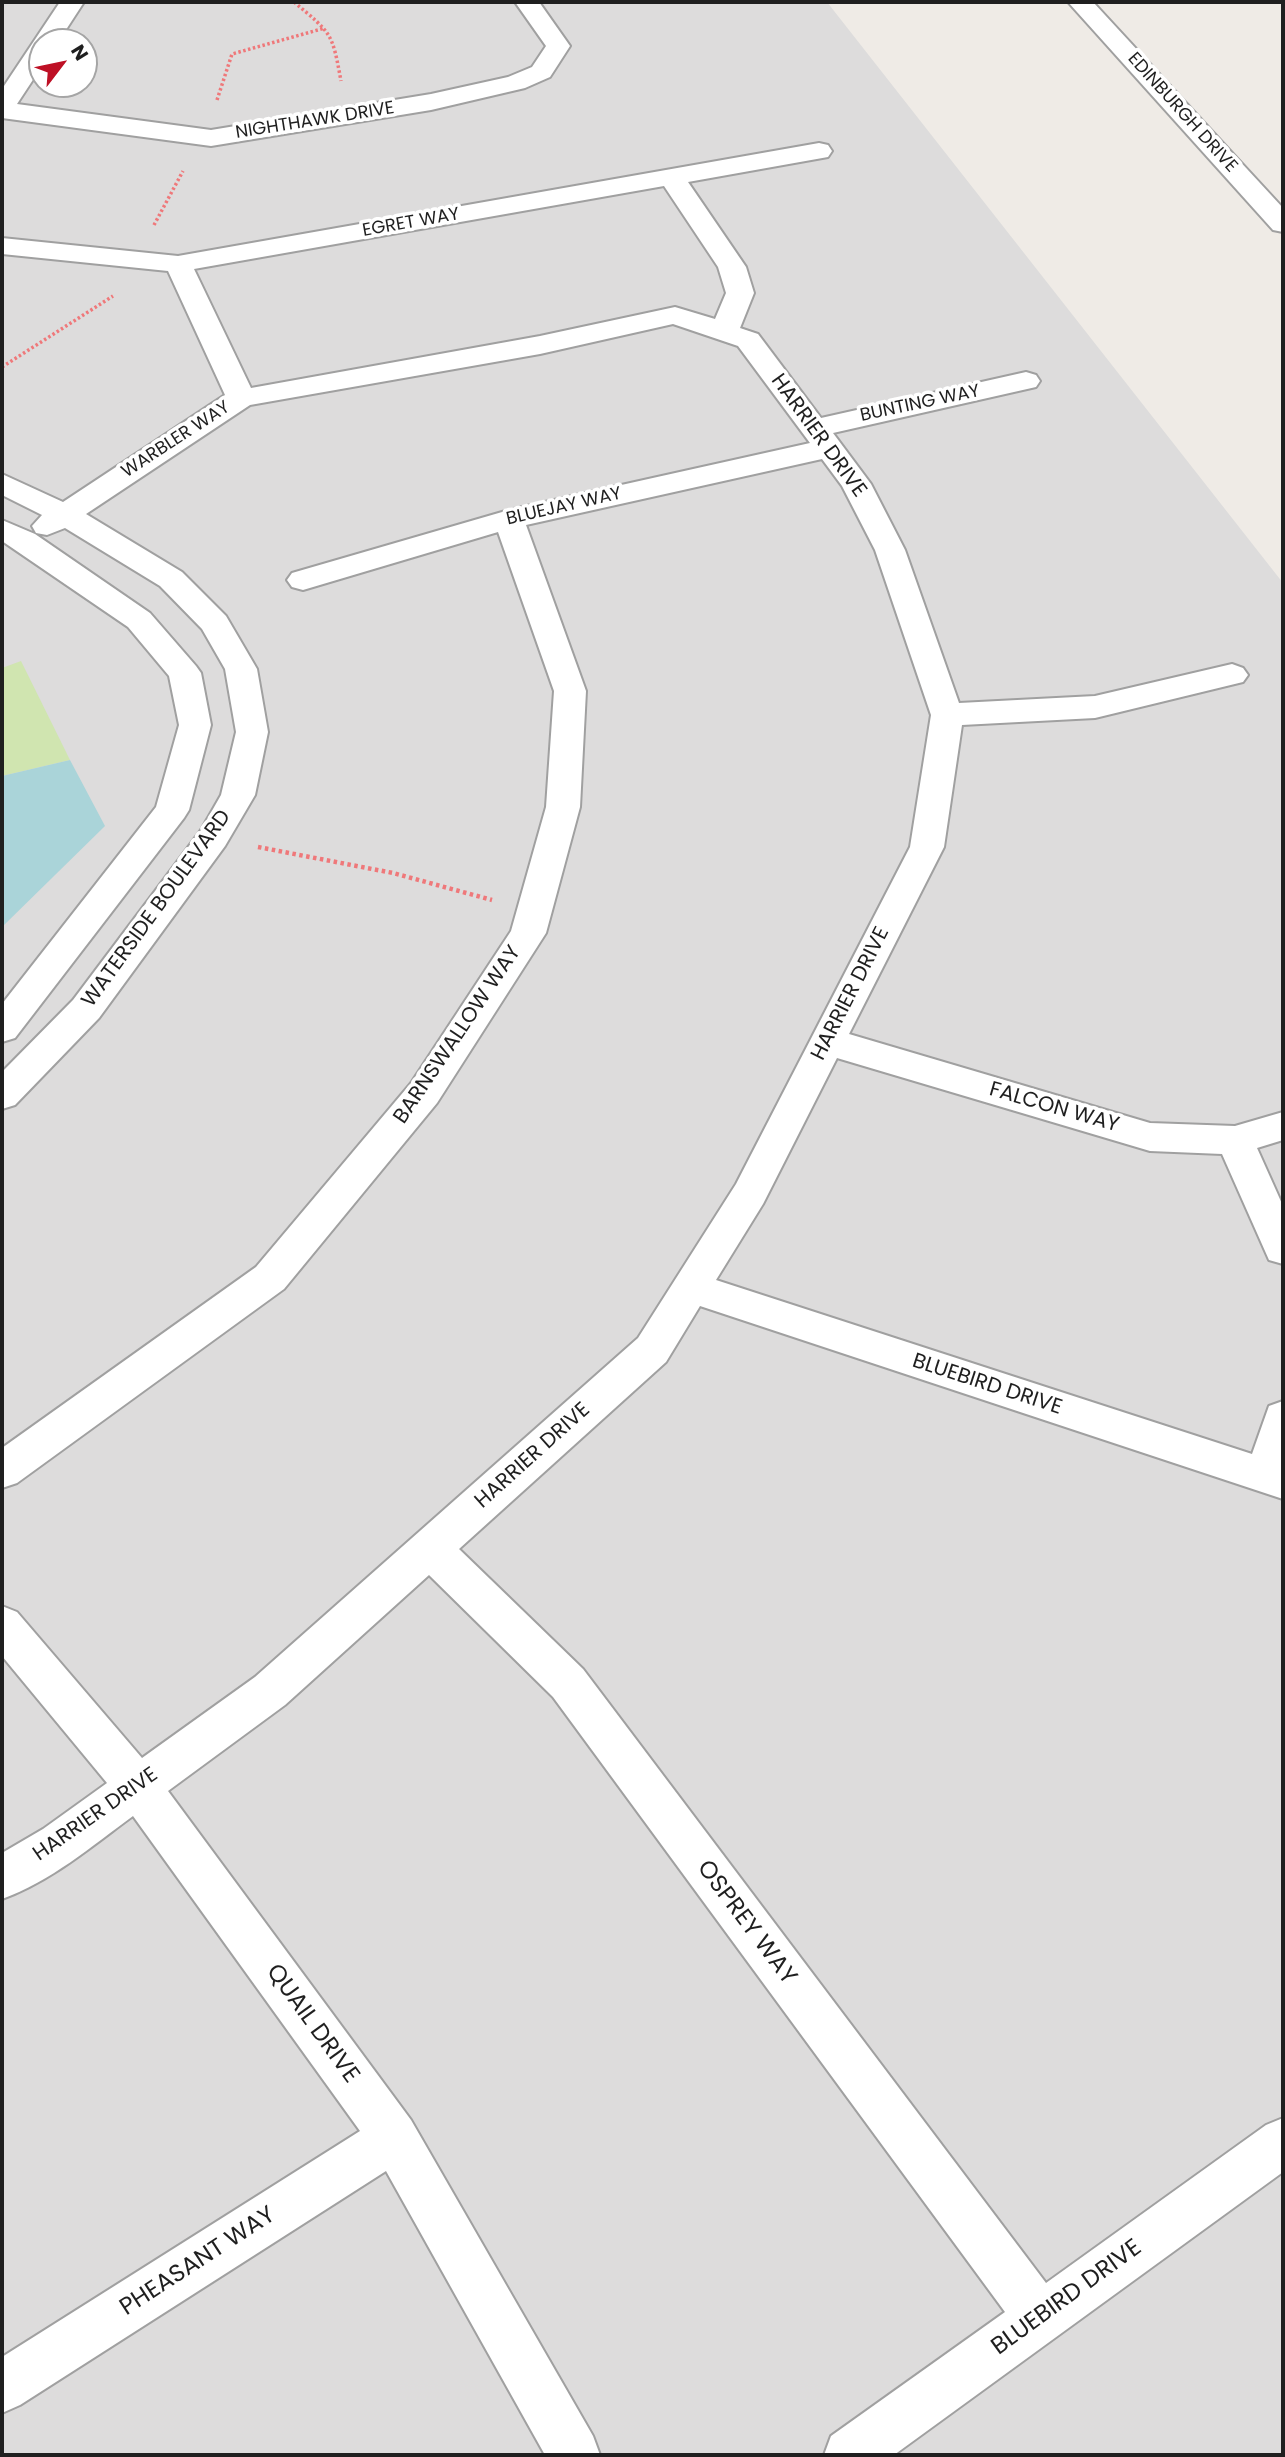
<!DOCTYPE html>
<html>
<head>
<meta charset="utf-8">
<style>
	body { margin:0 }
	#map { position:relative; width:1285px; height:2457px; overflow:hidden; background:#efebe6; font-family:Poppins,sans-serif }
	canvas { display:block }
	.frame { position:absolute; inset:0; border:4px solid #1f1f1f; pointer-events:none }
	.north { position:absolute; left:28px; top:28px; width:70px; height:70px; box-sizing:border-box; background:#fff; border:2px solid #a5a5a5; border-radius:50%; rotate:58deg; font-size:19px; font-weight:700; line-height:28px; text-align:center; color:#1f1f1f }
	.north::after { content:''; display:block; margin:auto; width:24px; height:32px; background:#be1025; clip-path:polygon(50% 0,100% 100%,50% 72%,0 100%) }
</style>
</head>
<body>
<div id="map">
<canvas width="1285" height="2457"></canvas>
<div class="frame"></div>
<div class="north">N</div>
</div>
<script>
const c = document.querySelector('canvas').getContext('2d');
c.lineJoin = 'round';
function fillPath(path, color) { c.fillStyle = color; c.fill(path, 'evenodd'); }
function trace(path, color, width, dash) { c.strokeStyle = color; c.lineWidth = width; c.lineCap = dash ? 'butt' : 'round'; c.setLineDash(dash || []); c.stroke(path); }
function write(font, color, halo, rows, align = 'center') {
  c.font = font + ' Poppins,sans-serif'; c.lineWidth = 7; c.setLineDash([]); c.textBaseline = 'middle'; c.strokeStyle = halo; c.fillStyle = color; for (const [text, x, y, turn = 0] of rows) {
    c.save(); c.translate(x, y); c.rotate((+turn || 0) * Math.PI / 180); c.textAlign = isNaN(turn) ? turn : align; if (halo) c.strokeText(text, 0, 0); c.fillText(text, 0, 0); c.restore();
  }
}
const residential = new Path2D(`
	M 2,2 L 827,2 L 1283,583 L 1283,2455 L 2,2455 ZM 42,42 L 84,42 L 84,84 L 42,84 Z`);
const grass = new Path2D(`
	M 21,661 L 70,760 L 2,776 L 2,668 Z`);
const water = new Path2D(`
	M 70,760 L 105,826 L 2,927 L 2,776 Z`);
const pathFar1 = new Path2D(`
	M 294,2 C 332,34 332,32 341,81
	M 217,100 L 232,54 L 325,28
	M 154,225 L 183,171
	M 2,367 L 113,296`);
const path = new Path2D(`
	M 258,847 L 393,873 L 492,900`);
const minor = new Path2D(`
	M 60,2 L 84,2 L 58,42 L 42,42 L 42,66 L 17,104 L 211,130 L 431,94 L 508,77 L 532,67 L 546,46 L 515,2 L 539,2 L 570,46 L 550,77 L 525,88 L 431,110 L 211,146 L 2,118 L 2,89 Z
	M 1068,2 L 1093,2 L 1283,208 L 1283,232 L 1273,230 Z
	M 819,143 L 828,145 L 832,151 L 828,157 L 688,182 L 746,267 L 754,293 L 740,328 L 758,334 L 821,418 L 1026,372 L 1036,375 L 1040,381 L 1036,387 L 833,433 L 871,484 L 905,550 L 959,703 L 1095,696 L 1232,664 L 1243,668 L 1248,675 L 1243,682 L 1095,718 L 962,725 L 944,847 L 849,1034 L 1150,1123 L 1235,1126 L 1283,1112 L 1283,1140 L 1257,1148 L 1283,1206 L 1283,1264 L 1269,1260 L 1222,1154 L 1150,1151 L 837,1058 L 763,1204 L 716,1280 L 1252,1454 L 1269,1406 L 1283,1401 L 1283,1499 L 700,1306 L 666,1362 L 459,1549 L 583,1669 L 1046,2283 L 1266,2125 L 1283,2118 L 1283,2172 L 894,2455 L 824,2455 L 831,2436 L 1005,2312 L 553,1697 L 429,1575 L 285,1705 L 168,1791 L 411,2120 L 593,2436 L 600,2455 L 545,2455 L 386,2171 L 20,2405 L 2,2413 L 2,2357 L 360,2131 L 133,1816 C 92,1846 50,1882 2,1899 L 2,1853 L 43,1829 L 107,1783 L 2,1656 L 2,1606 L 17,1612 L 142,1758 L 255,1677 L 638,1338 L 736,1184 L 910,847 L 931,715 L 875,550 L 842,486 L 822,459 L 526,525 L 586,691 L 580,807 L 546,933 L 437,1103 L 284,1289 L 17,1483 L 2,1488 L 2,1448 L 256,1267 L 411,1083 L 511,931 L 546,807 L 554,691 L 498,532 L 303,590 L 292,587 L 287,580 L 292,573 L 509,510 L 810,443 L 738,346 L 673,324 L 540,354 L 250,405 L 86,514 L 182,572 L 226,616 L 257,669 L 268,732 L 255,795 L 225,846 L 99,1018 L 15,1105 L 2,1109 L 2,1072 L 73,1000 L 201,830 L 221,795 L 236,732 L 225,669 L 202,629 L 160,586 L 65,528 L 47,535 L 36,533 L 32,526 L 42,515 L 2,495 L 2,474 L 63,502 L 225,395 L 168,271 L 2,254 L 2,238 L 178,256 ZM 664,186 L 718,267 L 726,293 L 715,319 L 675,307 L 540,336 L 251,388 L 194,269 Z
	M 2,520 L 35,534 L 150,613 L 196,666 L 201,673 L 211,725 L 189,810 L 184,818 L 15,1038 L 2,1042 L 2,1004 L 156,807 L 179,725 L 169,676 L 128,627 L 2,541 Z`);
const farStreetnames = [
	["EDINBURGH DRIVE",1182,113,48],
	["NIGHTHAWK DRIVE",315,121,-9],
	["EGRET WAY",411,223,-10],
	["BUNTING WAY",920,404,-12],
	["WARBLER WAY",176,440,-33],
	["BLUEJAY WAY",564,507,-13]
];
const streetNames = [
	["HARRIER DRIVE",818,436,54],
	["WATERSIDE BOULEVARD",157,909,-54],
	["HARRIER DRIVE",851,994,-63],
	["BARNSWALLOW WAY",458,1035,-56],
	["FALCON WAY",1054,1108,16],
	["BLUEBIRD DRIVE",987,1385,18],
	["HARRIER DRIVE",533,1456,-42],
	["HARRIER DRIVE",96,1815,-35]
];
const nearStreetnames = [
	["OSPREY WAY",746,1923,53],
	["QUAIL DRIVE",312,2024,54],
	["PHEASANT WAY",198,2262,-33],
	["BLUEBIRD DRIVE",1067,2298,-36]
];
fillPath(residential, '#dddcdc');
fillPath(grass, '#d0e5b0');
fillPath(water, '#aad4d9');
trace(minor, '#a0a0a0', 4);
trace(pathFar1, '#ef787a', 3.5, [2.5, 2.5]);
trace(path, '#ef787a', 4.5, [3.5, 3.5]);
fillPath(minor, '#fff');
write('18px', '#1f1f1f', '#fff', farStreetnames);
write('21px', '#1f1f1f', '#fff', streetNames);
write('24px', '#1f1f1f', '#fff', nearStreetnames);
</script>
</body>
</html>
